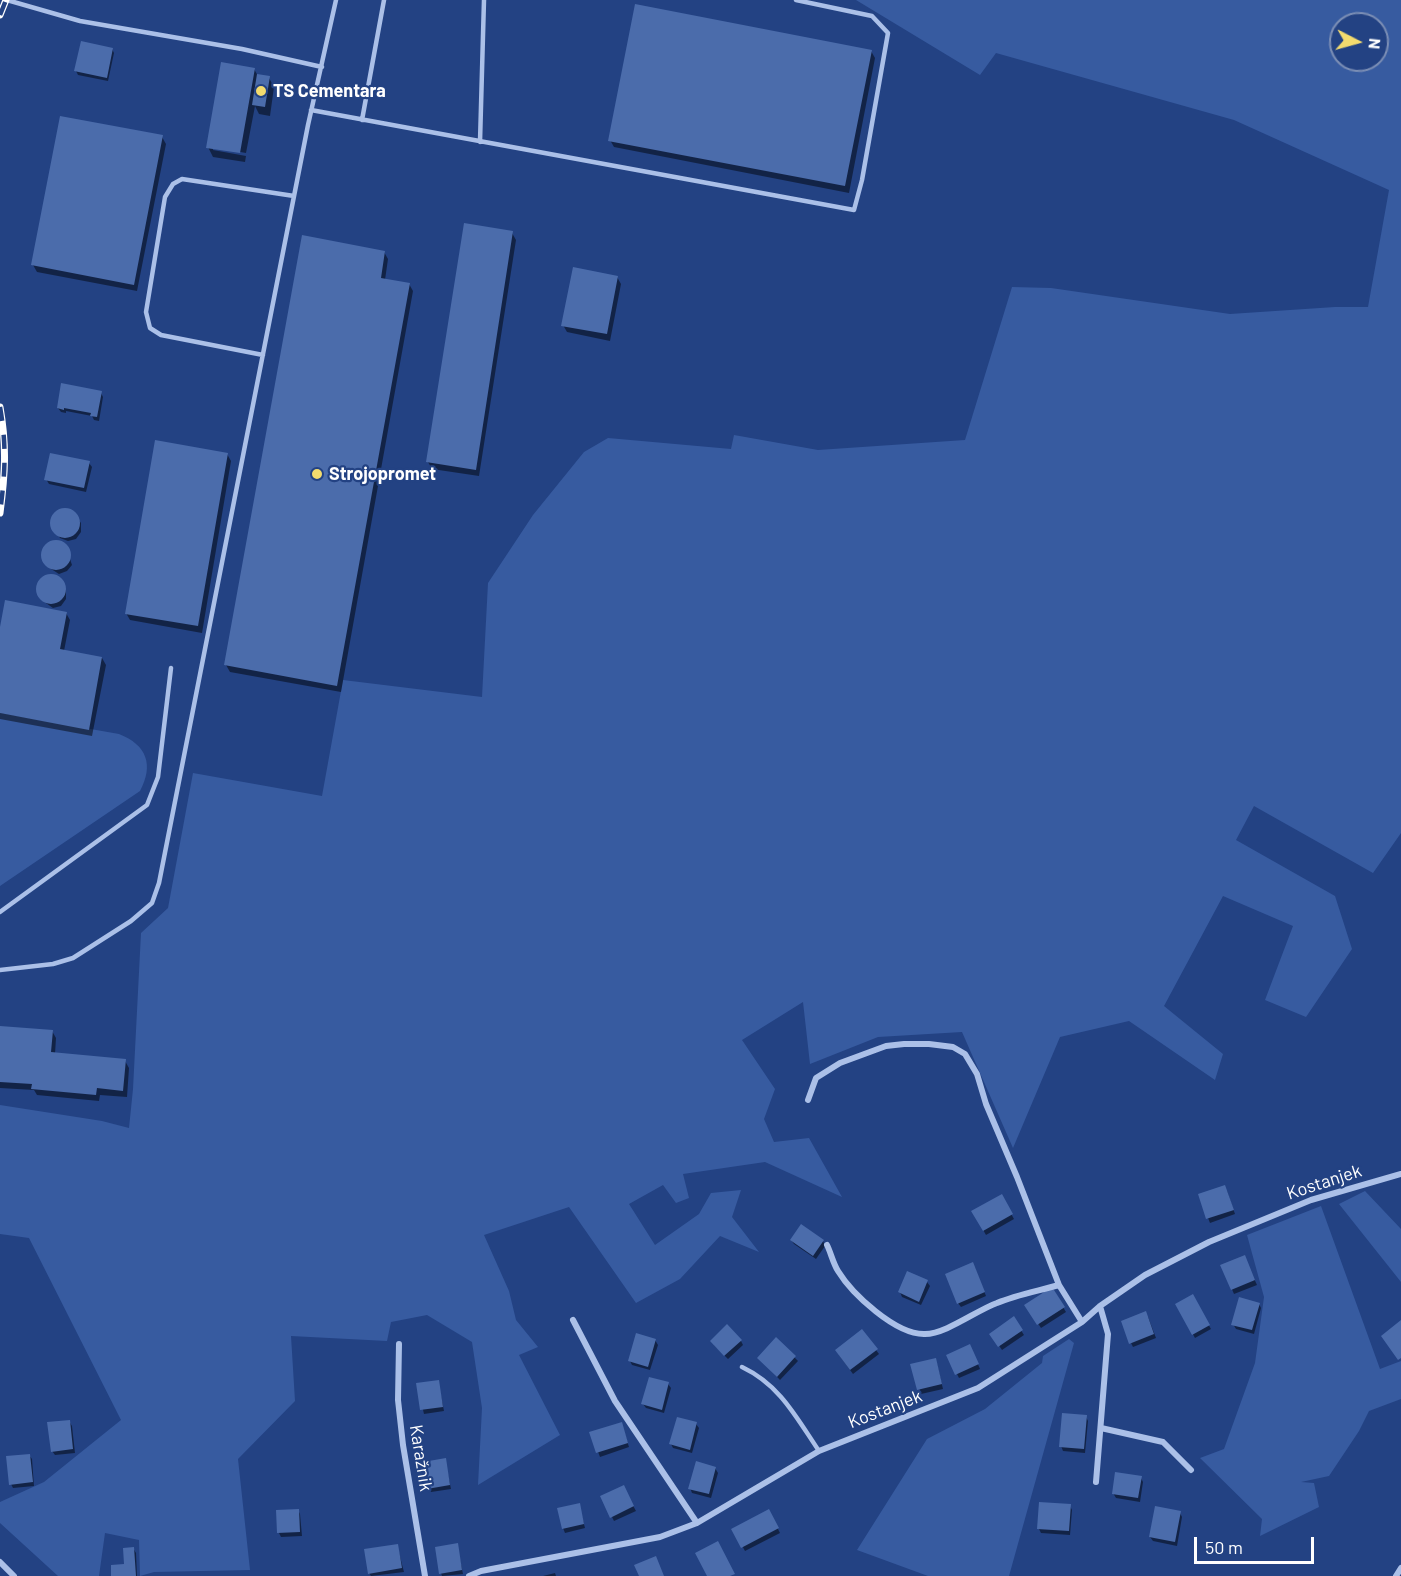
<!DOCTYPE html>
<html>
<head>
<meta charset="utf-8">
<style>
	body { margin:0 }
	#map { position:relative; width:1401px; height:1576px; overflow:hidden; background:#234283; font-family:Barlow,sans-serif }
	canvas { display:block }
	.north { position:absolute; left:1329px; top:12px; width:60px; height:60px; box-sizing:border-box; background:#234283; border:2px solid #7b8eb5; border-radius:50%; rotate:96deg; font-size:16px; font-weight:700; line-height:24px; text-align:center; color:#fff }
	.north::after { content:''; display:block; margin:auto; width:21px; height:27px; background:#f3db6e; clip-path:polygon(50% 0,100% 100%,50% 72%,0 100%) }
	.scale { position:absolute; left:1194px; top:1537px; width:120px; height:27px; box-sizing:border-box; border:3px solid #fff; border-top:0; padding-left:8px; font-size:18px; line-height:21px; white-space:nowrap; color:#fff; -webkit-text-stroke:4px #234283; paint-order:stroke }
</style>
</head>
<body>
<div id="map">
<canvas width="1401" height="1576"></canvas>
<div class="north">N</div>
<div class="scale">50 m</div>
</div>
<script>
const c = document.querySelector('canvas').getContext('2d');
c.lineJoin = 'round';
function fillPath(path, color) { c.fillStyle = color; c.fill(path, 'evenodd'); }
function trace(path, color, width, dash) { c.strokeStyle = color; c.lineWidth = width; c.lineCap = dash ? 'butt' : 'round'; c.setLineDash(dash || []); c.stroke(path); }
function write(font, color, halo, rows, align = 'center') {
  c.font = font + ' Barlow,sans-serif'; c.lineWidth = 4.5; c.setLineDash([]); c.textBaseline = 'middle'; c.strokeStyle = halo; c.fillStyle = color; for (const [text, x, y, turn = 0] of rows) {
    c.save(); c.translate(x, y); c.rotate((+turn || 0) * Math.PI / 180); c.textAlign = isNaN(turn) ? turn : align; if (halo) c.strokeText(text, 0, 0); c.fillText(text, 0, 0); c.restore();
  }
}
const green = new Path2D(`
	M 856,0 L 1401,0 L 1401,833 L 1373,873 L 1254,806 L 1236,840 L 1335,896 L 1352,949 L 1306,1017 L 1265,1000 L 1293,926 L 1223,896 L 1164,1006 L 1223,1054 L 1215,1080 L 1129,1021 L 1060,1037 L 1013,1148 L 962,1032 L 878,1037 L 810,1064 L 803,1002 L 742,1040 L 775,1089 L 764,1119 L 774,1142 L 809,1138 L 842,1197 L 765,1162 L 683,1174 L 689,1198 L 676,1203 L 663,1185 L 629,1204 L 655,1245 L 699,1214 L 711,1193 L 741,1190 L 732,1217 L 759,1252 L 720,1236 L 680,1279 L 636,1303 L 569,1207 L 484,1235 L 509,1291 L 516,1320 L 538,1347 L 519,1355 L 560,1435 L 478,1485 L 482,1408 L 472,1342 L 427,1315 L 391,1322 L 387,1341 L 291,1336 L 295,1401 L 238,1459 L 250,1570 L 154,1572 L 140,1576 L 139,1540 L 105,1533 L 99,1576 L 58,1576 L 0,1523 L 0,1502 L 44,1482 L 121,1420 L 29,1238 L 0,1234 L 0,1105 L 102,1121 L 129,1128 L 133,1089 L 141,933 L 168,908 L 193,773 L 322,796 L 343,680 L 482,697 L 488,583 L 533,515 L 584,452 L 608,438 L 731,449 L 734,435 L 818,450 L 965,440 L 1012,287 L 1051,288 L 1230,314 L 1335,307 L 1368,307 L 1389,190 L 1234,120 L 996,53 L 980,75 ZM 1341,24 L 1377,24 L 1377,60 L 1341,60 Z
	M 0,713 L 119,734 C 147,745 154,765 140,791 L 0,886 Z
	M 1365,1191 L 1401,1229 L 1401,1282 L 1339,1204 Z
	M 1321,1206 L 1380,1369 L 1401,1361 L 1401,1399 L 1369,1411 L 1359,1431 L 1329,1476 L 1301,1482 L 1314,1483 L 1319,1507 L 1260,1536 L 1262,1519 L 1200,1458 L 1224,1449 L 1255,1363 L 1264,1297 L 1247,1235 Z
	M 1069,1339 L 1074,1343 L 1009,1576 L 928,1576 L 857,1550 L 927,1439 L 985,1409 L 1042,1363 L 1043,1356 Z`);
const shadow = new Path2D(`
	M 112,49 L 114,53 L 108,81 L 78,75 L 76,71 Z
	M 871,51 L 875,58 L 849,193 L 614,147 L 610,140 Z
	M 254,69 L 258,76 L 269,78 L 274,87 L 270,116 L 259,114 L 255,106 L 246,153 L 213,147 L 213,150 L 246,156 L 245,162 L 213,157 L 208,147 Z
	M 162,137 L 166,144 L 137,291 L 37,272 L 33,265 Z
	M 512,233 L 516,240 L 479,476 L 432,469 L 428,462 Z
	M 384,252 L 388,259 L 385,280 L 409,284 L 413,291 L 341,692 L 230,672 L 226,665 Z
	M 617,277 L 621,284 L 610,341 L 567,332 L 563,325 Z
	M 101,393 L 103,397 L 99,421 L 94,420 L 92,416 L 66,411 L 66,413 L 61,412 L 58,408 Z
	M 227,454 L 231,461 L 202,633 L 130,620 L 126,613 Z
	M 89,463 L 92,467 L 86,492 L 49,484 L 46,479 Z
	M 64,509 L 72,511 L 81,523 L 81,532 L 76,539 L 68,541 L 60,538 L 52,525 L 54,517 Z
	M 55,542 L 66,547 L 72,565 L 67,571 L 59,574 L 48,567 L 43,554 L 47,546 Z
	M 54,577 L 63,585 L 66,590 L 66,599 L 61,606 L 53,608 L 43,601 L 38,588 L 45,578 Z
	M 66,613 L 70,620 L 64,651 L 102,658 L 106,665 L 92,736 L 0,719 L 0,636 Z
	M 0,1027 L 52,1031 L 56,1038 L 55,1054 L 125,1061 L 129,1068 L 127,1097 L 100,1095 L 99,1101 L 37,1095 L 34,1090 L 0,1088 Z
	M 1227,1191 L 1235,1214 L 1210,1223 L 1199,1195 Z
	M 1001,1196 L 1014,1219 L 986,1235 L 973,1212 Z
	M 791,1240 L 823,1241 L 825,1246 L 816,1259 L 794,1244 Z
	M 1246,1261 L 1257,1285 L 1234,1294 L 1222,1266 Z
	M 975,1268 L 986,1296 L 961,1307 L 958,1303 Z
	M 927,1282 L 930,1286 L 921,1305 L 902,1297 L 900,1292 Z
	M 1052,1289 L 1066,1312 L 1041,1328 L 1026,1305 Z
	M 1192,1296 L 1211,1329 L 1195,1338 L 1177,1305 Z
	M 1259,1304 L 1261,1308 L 1254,1334 L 1236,1329 L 1233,1324 Z
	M 1148,1317 L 1156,1338 L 1133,1347 L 1131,1343 Z
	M 1013,1318 L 1024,1335 L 1002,1350 L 991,1334 Z
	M 776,1339 L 798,1361 L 780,1380 L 759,1358 Z
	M 655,1340 L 658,1345 L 650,1370 L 632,1365 L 630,1361 Z
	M 741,1341 L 743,1345 L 728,1359 L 714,1345 Z
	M 876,1350 L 879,1354 L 853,1374 L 839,1355 Z
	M 972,1350 L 980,1369 L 959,1378 L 957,1374 Z
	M 937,1364 L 943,1389 L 921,1394 L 912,1365 Z
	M 438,1381 L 444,1411 L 424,1414 L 417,1385 Z
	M 668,1384 L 671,1388 L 664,1413 L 646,1408 L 643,1404 Z
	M 1086,1417 L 1088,1421 L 1085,1453 L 1063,1451 L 1061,1446 Z
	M 69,1421 L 72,1426 L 75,1453 L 55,1455 L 52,1451 Z
	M 696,1424 L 699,1428 L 692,1453 L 673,1448 L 671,1444 Z
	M 623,1428 L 629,1447 L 600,1457 L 591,1433 Z
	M 29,1455 L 32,1459 L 34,1486 L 13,1488 L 11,1484 Z
	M 445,1460 L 451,1489 L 431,1492 L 428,1488 Z
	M 715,1468 L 718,1473 L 711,1498 L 692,1493 L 690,1488 Z
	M 1141,1478 L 1143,1482 L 1140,1502 L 1116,1498 L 1113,1493 Z
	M 623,1487 L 636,1511 L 614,1521 L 602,1497 Z
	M 579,1505 L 585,1528 L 565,1533 L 563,1528 Z
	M 1070,1506 L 1072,1510 L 1070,1535 L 1041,1533 L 1039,1529 Z
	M 298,1510 L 300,1514 L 302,1536 L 281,1537 L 279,1533 Z
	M 769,1511 L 780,1533 L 745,1551 L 733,1529 Z
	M 1180,1513 L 1182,1517 L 1177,1546 L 1153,1541 L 1150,1537 Z
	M 397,1545 L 404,1572 L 371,1576 L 369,1573 Z
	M 457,1545 L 463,1574 L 442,1576 L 441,1573 Z
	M 133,1548 L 136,1553 L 137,1576 L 113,1576 L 125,1566 Z
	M 555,1573 L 556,1576 L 543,1576 Z`);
const building = new Path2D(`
	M 635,4 L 872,50 L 845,186 L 608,141 Z
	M 81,41 L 113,48 L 107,78 L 74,71 Z
	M 221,62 L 255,68 L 240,153 L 206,148 Z
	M 257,74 L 270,76 L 265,107 L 252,105 Z
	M 60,116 L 163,135 L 134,285 L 31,265 Z
	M 464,223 L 513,231 L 476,470 L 426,462 Z
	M 302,235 L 385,251 L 381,278 L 410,283 L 337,686 L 224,665 Z
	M 573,267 L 618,276 L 607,334 L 561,326 Z
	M 61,383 L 102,391 L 97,417 L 90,416 L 91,413 L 64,408 L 64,410 L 57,408 Z
	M 155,440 L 228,453 L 198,626 L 125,614 Z
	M 50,453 L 90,461 L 84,488 L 44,480 Z
	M50 523a15 15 0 1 1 30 0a15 15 0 1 1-30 0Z
	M41 555a15 15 0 1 1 30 0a15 15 0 1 1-30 0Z
	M36 589a15 15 0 1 1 30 0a15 15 0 1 1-30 0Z
	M 5,600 L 67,612 L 60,649 L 102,657 L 89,730 L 0,713 L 0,627 Z
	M 0,1026 L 53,1030 L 51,1052 L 126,1059 L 123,1091 L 97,1088 L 96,1095 L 31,1089 L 32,1084 L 0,1082 Z
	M 1225,1185 L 1234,1210 L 1206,1219 L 1198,1194 Z
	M 1002,1194 L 1013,1214 L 983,1231 L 971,1211 Z
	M 801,1224 L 824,1240 L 813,1256 L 790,1240 Z
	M 1245,1255 L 1255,1280 L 1231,1290 L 1220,1265 Z
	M 973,1262 L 985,1292 L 957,1304 L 945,1274 Z
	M 907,1271 L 928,1280 L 919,1302 L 898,1292 Z
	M 1052,1287 L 1065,1307 L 1037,1325 L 1024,1305 Z
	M 1193,1294 L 1210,1325 L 1192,1335 L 1175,1304 Z
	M 1239,1297 L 1260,1303 L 1252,1330 L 1231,1325 Z
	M 1146,1311 L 1154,1334 L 1129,1344 L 1121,1321 Z
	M 1014,1316 L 1023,1330 L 998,1347 L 989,1334 Z
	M 1401,1320 L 1401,1358 L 1398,1360 L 1381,1336 Z
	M 727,1324 L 742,1340 L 724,1356 L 710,1341 Z
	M 862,1329 L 878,1349 L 850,1370 L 835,1350 Z
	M 636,1333 L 656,1339 L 648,1367 L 628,1361 Z
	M 776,1337 L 796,1356 L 777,1377 L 757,1358 Z
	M 970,1344 L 979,1364 L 955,1375 L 946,1355 Z
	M 936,1358 L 942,1384 L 917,1390 L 910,1364 Z
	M 649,1377 L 669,1382 L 662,1410 L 641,1404 Z
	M 439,1380 L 443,1407 L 420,1410 L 416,1383 Z
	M 1062,1413 L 1087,1415 L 1084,1449 L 1059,1447 Z
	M 677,1417 L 697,1422 L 690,1450 L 669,1444 Z
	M 70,1420 L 73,1449 L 51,1452 L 47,1422 Z
	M 622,1422 L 628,1443 L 596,1453 L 589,1432 Z
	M 30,1454 L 33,1482 L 9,1485 L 6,1456 Z
	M 446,1458 L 450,1485 L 427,1489 L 423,1462 Z
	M 696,1461 L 716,1467 L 709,1494 L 688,1489 Z
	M 1115,1472 L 1142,1476 L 1138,1498 L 1112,1494 Z
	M 624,1485 L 634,1506 L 610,1518 L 600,1496 Z
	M 1039,1502 L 1071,1504 L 1069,1531 L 1037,1529 Z
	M 580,1503 L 584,1524 L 562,1529 L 557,1508 Z
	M 1155,1506 L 1181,1511 L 1175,1542 L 1149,1537 Z
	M 299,1509 L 300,1532 L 277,1533 L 276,1510 Z
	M 769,1509 L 779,1528 L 741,1548 L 731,1529 Z
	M 718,1541 L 735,1574 L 730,1576 L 707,1576 L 695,1553 Z
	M 458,1543 L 462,1570 L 439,1574 L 435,1547 Z
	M 398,1544 L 402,1568 L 368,1574 L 364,1549 Z
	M 134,1547 L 136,1576 L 111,1576 L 111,1565 L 124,1564 L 123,1548 Z
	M 656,1556 L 664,1576 L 639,1576 L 634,1565 Z`);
const lane = new Path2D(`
	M 7,0 L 80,21 L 242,49 L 322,67
	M 311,110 L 854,210 L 862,180 L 888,33 L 872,16 L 796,0
	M 362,120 L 384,0
	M 480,142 L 484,0
	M 263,355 L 161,335 L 150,328 L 146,312 L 165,197 L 173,184 L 182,179 L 294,196
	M 0,912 L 147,805 L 158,777 L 171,668
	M 0,970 L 53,964 L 73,958 L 131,921 L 152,903 L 159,883 L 308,125 L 336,0
	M 742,1367 C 780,1385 796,1417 819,1451`);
const street = new Path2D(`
	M 808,1100 L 816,1078 L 840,1063 L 886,1046 L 904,1044 L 929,1044 L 953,1047 L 965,1054 L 977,1074 L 986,1104 L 1017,1177 L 1059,1285 L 1082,1322
	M 827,1245 C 831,1253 833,1263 838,1271 C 852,1294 896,1335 925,1334 C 946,1334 977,1310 997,1303 C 1016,1295 1038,1291 1059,1285
	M 573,1320 L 615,1401 L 697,1523
	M 399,1344 L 398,1400 L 403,1445 L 425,1576
	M 1101,1428 L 1163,1442 L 1191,1470
	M 1096,1482 L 1108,1334 L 1100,1306
	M 0,1562 L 14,1576
	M 469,1576 L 481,1571 L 660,1537 L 697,1523 L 819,1451 L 978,1388 L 1082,1322 L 1100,1306 L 1145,1275 L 1209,1242 L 1311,1200 L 1401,1174
	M 1396,1576 L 1401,1568`);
const rail = new Path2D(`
	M 0,15 L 6,0
	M 0,407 C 7,447 5,474 0,513`);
const markers = [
	[261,91,6,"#f3db6e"],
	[317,474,6,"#f3db6e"]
];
const poiNames = [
	["TS Cementara",273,91],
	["Strojopromet",329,474]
];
const streetNames = [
	["Kostanjek",1324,1182,-18],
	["Kostanjek",885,1409,-21],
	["Karažnik",421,1458,81]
];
fillPath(green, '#375ba0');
fillPath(shadow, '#0007');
fillPath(building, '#4b6cab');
trace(lane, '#abc0e8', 4.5);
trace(street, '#abc0e8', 6);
trace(rail, '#fff', 7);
trace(rail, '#234283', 4.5, [14]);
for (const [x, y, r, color] of markers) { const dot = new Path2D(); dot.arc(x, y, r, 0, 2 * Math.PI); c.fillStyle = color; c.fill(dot); trace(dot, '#234283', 2); }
write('bold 18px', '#fff', '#234283', poiNames, 'left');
write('18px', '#fff', '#234283', streetNames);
</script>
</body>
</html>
